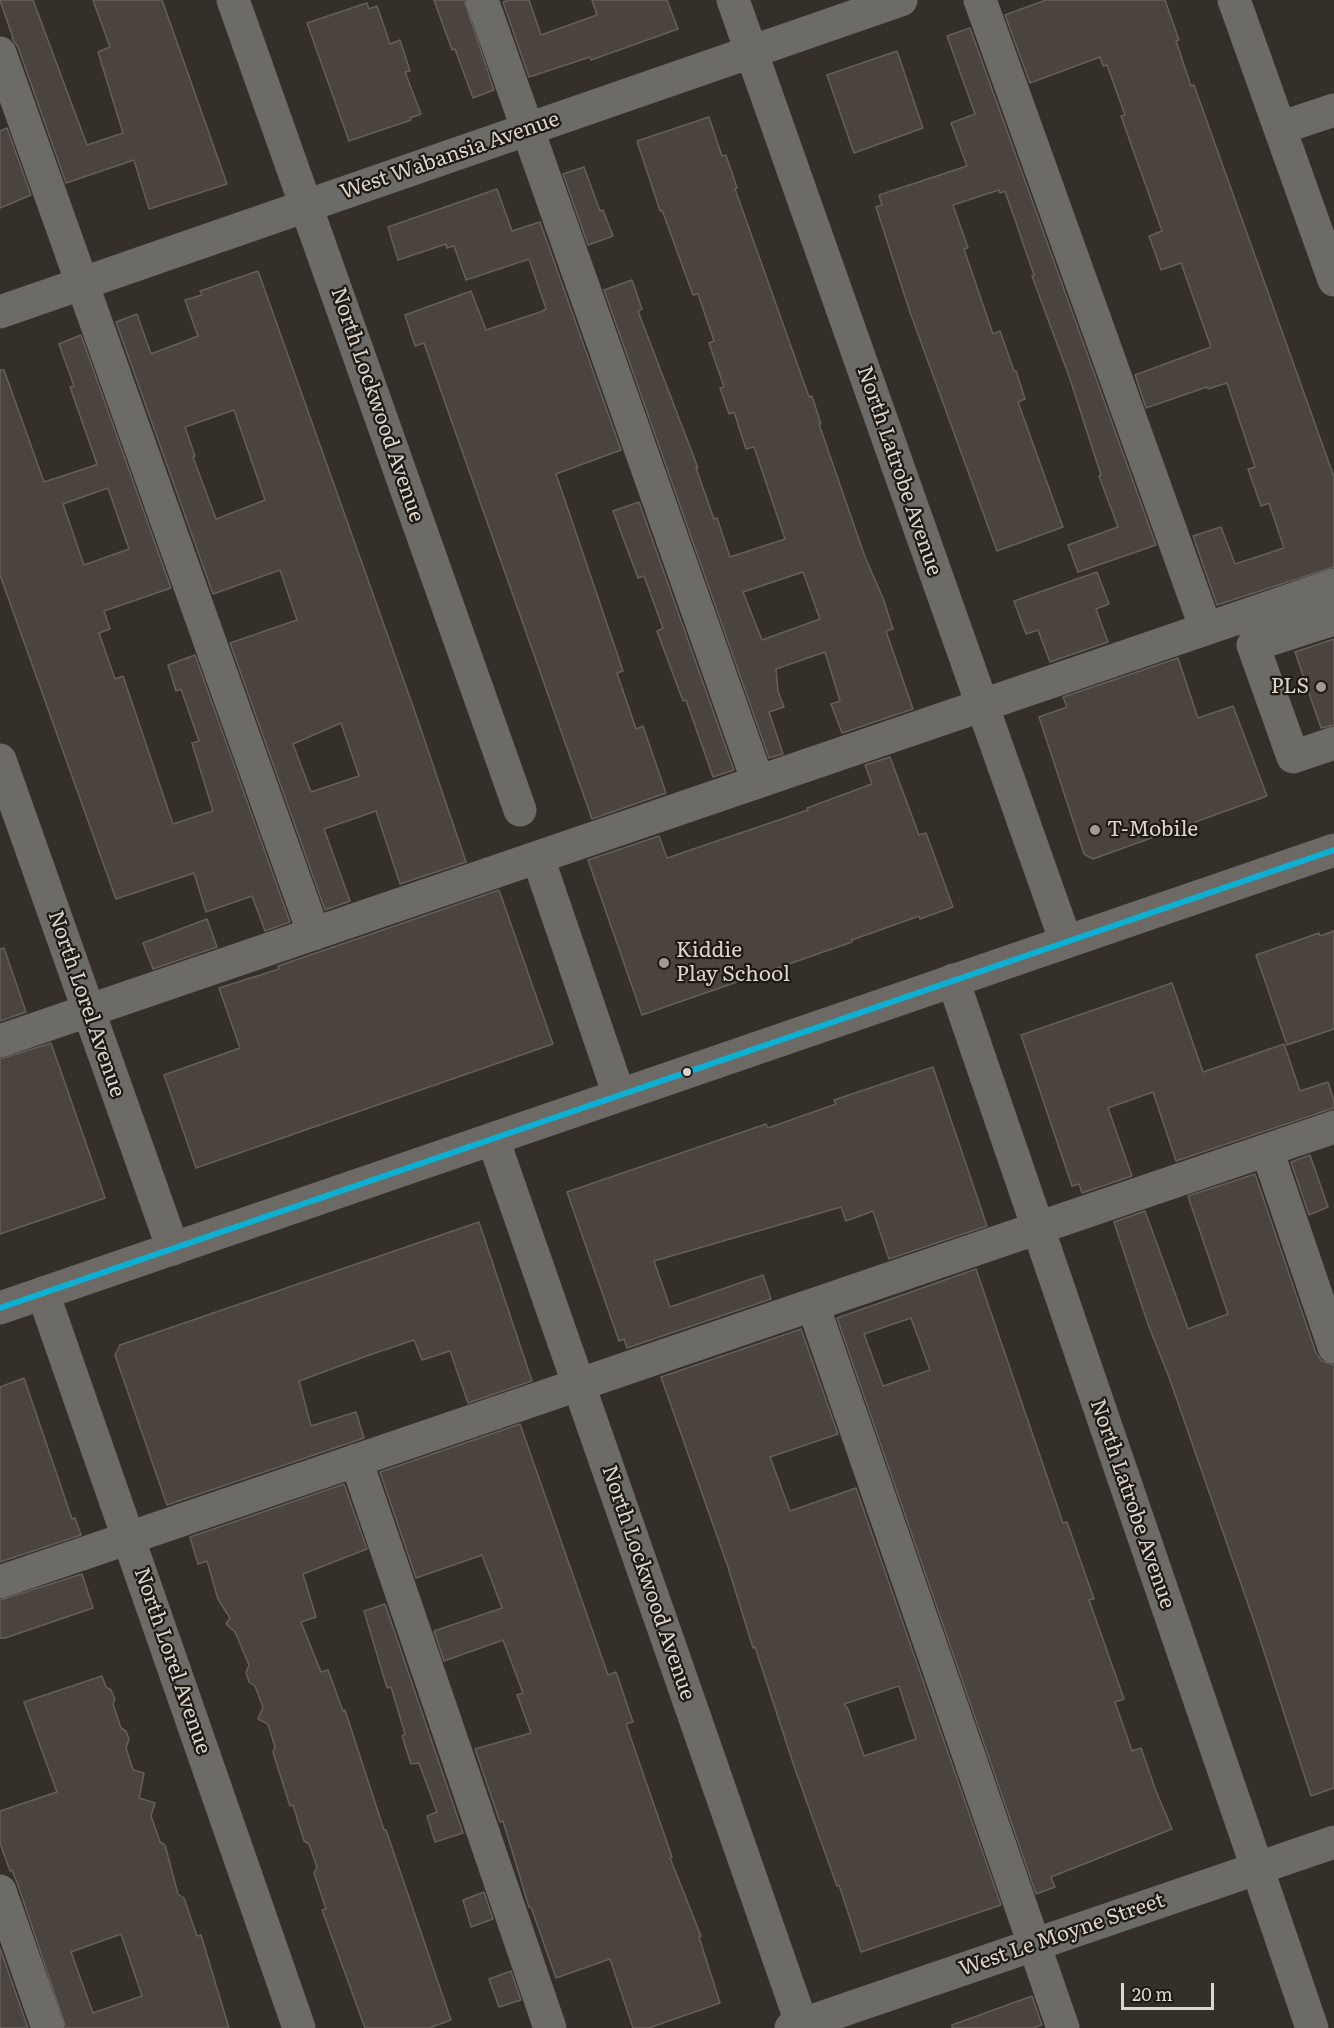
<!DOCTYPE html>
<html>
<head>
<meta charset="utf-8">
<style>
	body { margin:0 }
	#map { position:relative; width:1334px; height:2028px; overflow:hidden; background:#352f29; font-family:Literata,serif }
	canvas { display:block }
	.scale { position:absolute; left:1121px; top:1983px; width:93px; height:27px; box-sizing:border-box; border:3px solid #dcd5cd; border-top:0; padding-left:8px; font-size:18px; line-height:21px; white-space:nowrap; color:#dcd5cd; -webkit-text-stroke:4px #1e1913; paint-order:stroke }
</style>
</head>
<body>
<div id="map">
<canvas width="1334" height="2028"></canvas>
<div class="scale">20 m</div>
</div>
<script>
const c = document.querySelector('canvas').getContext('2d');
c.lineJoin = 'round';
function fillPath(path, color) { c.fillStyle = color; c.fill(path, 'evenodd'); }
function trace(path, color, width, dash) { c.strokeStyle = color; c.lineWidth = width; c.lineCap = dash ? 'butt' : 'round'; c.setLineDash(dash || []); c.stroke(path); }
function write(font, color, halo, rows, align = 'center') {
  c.font = font + ' Literata,serif'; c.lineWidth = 4.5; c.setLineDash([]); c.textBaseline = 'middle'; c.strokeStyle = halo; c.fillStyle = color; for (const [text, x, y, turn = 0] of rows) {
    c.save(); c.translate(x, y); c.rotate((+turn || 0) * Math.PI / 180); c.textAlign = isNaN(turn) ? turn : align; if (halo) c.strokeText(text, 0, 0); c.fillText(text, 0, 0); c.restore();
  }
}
const building = new Path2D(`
	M 0,0 L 33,0 L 87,145 L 123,133 L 98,52 L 110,47 L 93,0 L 162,0 L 227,184 L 149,209 L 134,160 L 66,183 L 18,47 L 12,38 L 13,38 Z
	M 434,0 L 464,0 L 494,90 L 473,98 L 455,49 L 452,50 Z
	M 509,0 L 529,0 L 541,35 L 597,15 L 592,0 L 667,0 L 678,29 L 591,60 L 590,57 L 529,77 L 503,2 Z
	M 1046,0 L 1165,0 L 1179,40 L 1176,41 L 1191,86 L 1194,85 L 1334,477 L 1334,567 L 1217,605 L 1193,536 L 1221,527 L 1235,564 L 1284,548 L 1269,503 L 1261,506 L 1248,469 L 1255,467 L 1227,383 L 1208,389 L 1207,387 L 1146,408 L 1135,375 L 1211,347 L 1181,263 L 1161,270 L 1149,236 L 1162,231 L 1121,116 L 1125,115 L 1107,65 L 1103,66 L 1100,57 L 1030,83 L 1005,15 Z
	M 367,3 L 369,9 L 377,6 L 390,44 L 400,40 L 410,71 L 405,72 L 421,114 L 410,118 L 411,120 L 349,141 L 307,23 Z
	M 970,28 L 1156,545 L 1078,572 L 1068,545 L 1118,527 L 1099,476 L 1101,475 L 1070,379 L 1032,276 L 1034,275 L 1005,191 L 1000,193 L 999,190 L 953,205 L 968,248 L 964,249 L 993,334 L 1000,331 L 1014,371 L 1016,371 L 1025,399 L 1018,402 L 1063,527 L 997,551 L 910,312 L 876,207 L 882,205 L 879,195 L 967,166 L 951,123 L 975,114 L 947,36 Z
	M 897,51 L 923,128 L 854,153 L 827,75 Z
	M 709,117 L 722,156 L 726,155 L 737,188 L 735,189 L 809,397 L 812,396 L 821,424 L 819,424 L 865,557 L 883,598 L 893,629 L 886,631 L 913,709 L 842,733 L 831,704 L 840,701 L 825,652 L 776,669 L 778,691 L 784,707 L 769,712 L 783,754 L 769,758 L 604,290 L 632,280 L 642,309 L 638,311 L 698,468 L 696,468 L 714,519 L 717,518 L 730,557 L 785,539 L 754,447 L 746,449 L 734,412 L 729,414 L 720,388 L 724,387 L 709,343 L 714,341 L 698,294 L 693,295 L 662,210 L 660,211 L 637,141 ZM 803,572 L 820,619 L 762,640 L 743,592 Z
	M 7,128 L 31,195 L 0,208 L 0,131 Z
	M 584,167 L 600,211 L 603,210 L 613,236 L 588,245 L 563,174 Z
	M 497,189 L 512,231 L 540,222 L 621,450 L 556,474 L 623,671 L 617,673 L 636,729 L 643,726 L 666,793 L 592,819 L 424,343 L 415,346 L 405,315 L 471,291 L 486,330 L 540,312 L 546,309 L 529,259 L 466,280 L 454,246 L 447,248 L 446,244 L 398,260 L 388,227 Z
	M 258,271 L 415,712 L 466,862 L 400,884 L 376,811 L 324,829 L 350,901 L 325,910 L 230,643 L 297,620 L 280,570 L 213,594 L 116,322 L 137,314 L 151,354 L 198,336 L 185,300 L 202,295 L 200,291 ZM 234,410 L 265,500 L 216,519 L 193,457 L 195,456 L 185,427 ZM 341,723 L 359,776 L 311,792 L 293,744 Z
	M 81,335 L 171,588 L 104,611 L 110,629 L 99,633 L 115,679 L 123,676 L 173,824 L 213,811 L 192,743 L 199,741 L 181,689 L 176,691 L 168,665 L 195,655 L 290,922 L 265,931 L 252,896 L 206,912 L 194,873 L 116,899 L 0,575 L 0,370 L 4,370 L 44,482 L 93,466 L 97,464 L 70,387 L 74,386 L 59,344 ZM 108,488 L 129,549 L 84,565 L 63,504 Z
	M 639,502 L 734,770 L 713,777 L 686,700 L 683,701 L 657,631 L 663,628 L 644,576 L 638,578 L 613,511 Z
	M 1097,572 L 1109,604 L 1096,609 L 1108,642 L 1050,662 L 1038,630 L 1026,634 L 1014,601 Z
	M 1334,639 L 1334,725 L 1321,728 L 1295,652 Z
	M 1178,658 L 1198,718 L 1233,706 L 1267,796 L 1093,859 L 1084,854 L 1039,717 L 1067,707 L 1063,697 Z
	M 890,757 L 919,835 L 926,833 L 953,907 L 920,919 L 919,916 L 852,940 L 852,942 L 642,1015 L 588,860 L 659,836 L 667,858 L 808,810 L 807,808 L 872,784 L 865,765 Z
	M 499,890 L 553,1044 L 196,1168 L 164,1075 L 240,1048 L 219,988 L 279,969 L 278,966 Z
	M 207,919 L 217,947 L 153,969 L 143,943 Z
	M 1334,931 L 1334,1029 L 1287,1045 L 1256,955 L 1319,933 L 1320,936 Z
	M 4,948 L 26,1012 L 0,1021 L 0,949 Z
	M 1172,983 L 1203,1072 L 1284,1044 L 1300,1091 L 1328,1082 L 1334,1101 L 1334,1108 L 1176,1161 L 1153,1092 L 1108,1108 L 1132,1176 L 1082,1193 L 1079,1184 L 1072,1186 L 1021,1035 Z
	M 51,1043 L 105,1198 L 0,1234 L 0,1059 Z
	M 933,1067 L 987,1226 L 889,1259 L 873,1211 L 846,1221 L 841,1207 L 654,1261 L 670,1307 L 763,1275 L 771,1299 L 627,1348 L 624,1339 L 619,1341 L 567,1192 L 766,1124 L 768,1128 L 836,1104 L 834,1100 Z
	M 1310,1155 L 1328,1207 L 1309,1215 L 1291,1162 Z
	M 1255,1174 L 1316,1353 L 1322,1361 L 1334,1365 L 1334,1788 L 1311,1796 L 1255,1624 L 1170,1380 L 1148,1324 L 1114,1222 L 1145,1211 L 1188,1329 L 1228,1314 L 1188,1196 Z
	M 479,1222 L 532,1381 L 468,1403 L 450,1351 L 422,1360 L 414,1340 L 372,1354 L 299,1381 L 311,1426 L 356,1412 L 364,1438 L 167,1505 L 115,1355 L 120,1345 Z
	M 976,1269 L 1063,1523 L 1067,1522 L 1094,1599 L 1089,1600 L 1124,1699 L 1115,1702 L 1132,1751 L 1141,1748 L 1156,1791 L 1172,1829 L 1051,1877 L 1055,1887 L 1036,1894 L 837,1318 ZM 911,1318 L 930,1370 L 883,1386 L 864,1334 Z
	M 801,1329 L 838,1434 L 770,1457 L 790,1511 L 856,1488 L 1001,1905 L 861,1952 L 839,1885 L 837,1886 L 795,1769 L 755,1647 L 753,1648 L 728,1567 L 661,1377 ZM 899,1686 L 916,1739 L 864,1756 L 848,1709 L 844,1704 Z
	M 24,1378 L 72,1519 L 75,1518 L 81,1535 L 0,1562 L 0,1387 Z
	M 520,1424 L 608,1675 L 616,1672 L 633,1722 L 626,1724 L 672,1857 L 670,1858 L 701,1936 L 699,1937 L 720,2003 L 649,2028 L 633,2028 L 610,1959 L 556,1978 L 531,1907 L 529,1907 L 503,1821 L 500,1822 L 475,1749 L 531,1733 L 517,1695 L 523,1693 L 503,1640 L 444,1661 L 434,1631 L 502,1608 L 482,1555 L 416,1578 L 380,1472 Z
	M 344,1484 L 367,1549 L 303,1574 L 316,1617 L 301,1622 L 321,1672 L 328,1670 L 343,1711 L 345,1710 L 384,1830 L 386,1830 L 451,2020 L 429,2028 L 365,2028 L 322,1910 L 326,1909 L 314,1873 L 317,1867 L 309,1844 L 304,1841 L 293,1805 L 290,1806 L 273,1752 L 275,1747 L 268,1724 L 258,1719 L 263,1707 L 255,1686 L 249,1682 L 246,1673 L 249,1665 L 235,1632 L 226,1624 L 230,1618 L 218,1599 L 207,1561 L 198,1564 L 190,1537 Z
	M 82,1574 L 93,1608 L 5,1638 L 0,1638 L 0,1600 Z
	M 385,1604 L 463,1833 L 435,1842 L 427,1816 L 437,1812 L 419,1763 L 411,1764 L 402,1736 L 405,1734 L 391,1687 L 387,1688 L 364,1611 Z
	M 102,1676 L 106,1687 L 111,1690 L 115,1699 L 113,1704 L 121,1728 L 126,1731 L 129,1739 L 126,1748 L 133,1770 L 144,1773 L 139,1798 L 155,1803 L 151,1816 L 160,1842 L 165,1845 L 178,1894 L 184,1898 L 197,1936 L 201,1935 L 229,2028 L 66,2028 L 18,1885 L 12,1870 L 10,1871 L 0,1843 L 0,1811 L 57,1792 L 24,1702 ZM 121,1934 L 142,1996 L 93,2013 L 71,1952 Z
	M 484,1892 L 493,1919 L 471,1927 L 463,1900 Z
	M 0,1948 L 28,2028 L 0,2028 Z
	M 511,1971 L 521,2000 L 499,2007 L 489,1979 Z
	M 1032,1996 L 1042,2025 L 1033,2028 L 952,2028 L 952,2025 Z`);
const minor = new Path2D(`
	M 233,0 L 520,810
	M 482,0 L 758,782
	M 733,0 L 1066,942
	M 980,0 L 1206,629
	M 1234,0 L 1334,280
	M 0,53 L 314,934
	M 1280,128 L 1334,110
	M 0,312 L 901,0
	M 1334,619 L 1253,645 L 1293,757 L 1334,743
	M 0,760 L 173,1249
	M 538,858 L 619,1095
	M 953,980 L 1312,2028
	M 0,1041 L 1334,585
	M 493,1139 L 803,2028
	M 1267,1150 L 1334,1347
	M 43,1293 L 299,2028
	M 813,1305 L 1063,2028
	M 356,1460 L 550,2028
	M 0,1582 L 1334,1127
	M 0,1891 L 48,2028
	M 791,2028 L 1334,1842`);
const major = new Path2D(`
	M 0,1308 L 1334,850`);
const bus1 = new Path2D(`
	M 0,1308 L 1334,850`);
const markers = [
	[1321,687,6,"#a29b94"],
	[1095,830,6,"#a29b94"],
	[664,963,6,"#a29b94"],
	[687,1072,5,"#dcd5cd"]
];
const streetNames = [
	["West Wabansia Avenue",450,156,-19],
	["North Lockwood Avenue",377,405,71],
	["North Latrobe Avenue",899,471,71],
	["North Lorel Avenue",86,1004,71],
	["North Latrobe Avenue",1132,1504,71],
	["North Lockwood Avenue",648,1583,71],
	["North Lorel Avenue",172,1661,71],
	["West Le Moyne Street",1062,1935,-19]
];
const poiNames = [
	["PLS",1309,687,"right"],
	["T-Mobile",1107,830],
	["Kiddie",676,951],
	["Play School",676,975]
];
fillPath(building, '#4b433e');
trace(building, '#655f5b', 1.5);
trace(minor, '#6c6b68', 33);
trace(major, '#6d6a65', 33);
trace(bus1, '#0dafd3', 6);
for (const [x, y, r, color] of markers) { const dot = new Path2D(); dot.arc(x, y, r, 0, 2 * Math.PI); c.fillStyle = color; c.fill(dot); trace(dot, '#1e1913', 2); }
write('21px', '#dcd5cd', '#1e1913', streetNames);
write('21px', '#dcd5cd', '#1e1913', poiNames, 'left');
</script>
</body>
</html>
